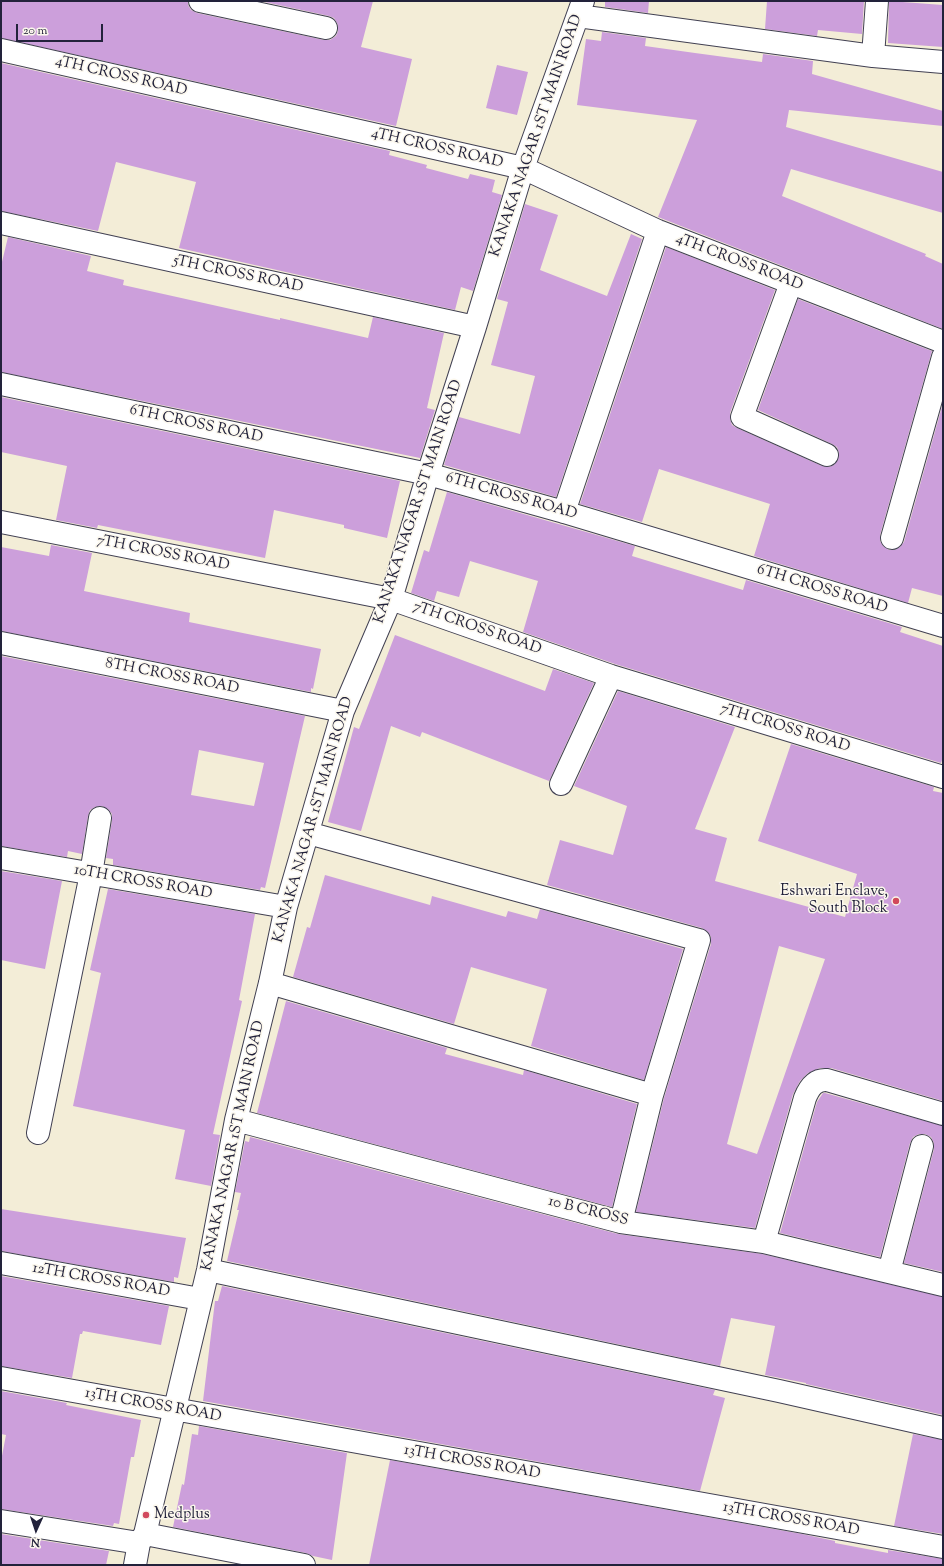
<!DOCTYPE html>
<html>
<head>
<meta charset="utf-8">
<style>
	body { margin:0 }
	#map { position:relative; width:944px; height:1566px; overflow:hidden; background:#f3edd7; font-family:"Sorts Mill Goudy",serif }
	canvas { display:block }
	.frame { position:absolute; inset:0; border:2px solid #22223b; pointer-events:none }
	.north { position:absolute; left:16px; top:1510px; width:40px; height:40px; -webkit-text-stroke:3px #fbf7ec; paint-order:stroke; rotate:183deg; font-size:11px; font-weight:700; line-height:16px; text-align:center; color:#22223b }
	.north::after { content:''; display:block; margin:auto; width:14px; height:18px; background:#22223b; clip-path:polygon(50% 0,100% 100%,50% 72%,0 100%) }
	.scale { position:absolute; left:16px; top:24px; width:87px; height:18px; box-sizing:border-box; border:2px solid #22223b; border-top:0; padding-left:5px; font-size:12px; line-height:14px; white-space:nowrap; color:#22223b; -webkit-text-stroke:3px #fbf7ec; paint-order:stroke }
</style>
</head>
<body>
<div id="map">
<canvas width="944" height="1566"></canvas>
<div class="frame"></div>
<div class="north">N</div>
<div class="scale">20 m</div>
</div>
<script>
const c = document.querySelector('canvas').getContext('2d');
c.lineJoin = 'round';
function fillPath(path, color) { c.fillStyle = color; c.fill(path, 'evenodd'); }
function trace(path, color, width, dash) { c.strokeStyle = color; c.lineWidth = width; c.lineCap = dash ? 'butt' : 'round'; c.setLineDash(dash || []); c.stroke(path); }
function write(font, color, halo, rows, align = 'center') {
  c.font = font + ' "Sorts Mill Goudy",serif'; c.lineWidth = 3; c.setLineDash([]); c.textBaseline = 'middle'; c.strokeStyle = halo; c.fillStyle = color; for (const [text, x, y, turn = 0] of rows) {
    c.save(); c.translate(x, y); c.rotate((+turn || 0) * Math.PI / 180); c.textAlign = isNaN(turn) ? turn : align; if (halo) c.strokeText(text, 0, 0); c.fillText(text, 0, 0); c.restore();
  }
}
const building = new Path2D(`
	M 1,1 L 188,1 L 188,5 L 191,10 L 197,13 L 324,40 L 330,40 L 336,36 L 338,31 L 338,25 L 334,18 L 329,16 L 260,1 L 373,1 L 361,47 L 412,59 L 396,126 L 1,38 Z
	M 605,1 L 649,1 L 648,13 L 605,7 Z
	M 767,1 L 864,1 L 862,34 L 818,30 L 817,36 L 765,29 Z
	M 889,1 L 943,5 L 943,47 L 888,43 Z
	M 602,32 L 646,38 L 645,46 L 695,53 L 762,62 L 763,54 L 813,61 L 812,74 L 943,111 L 943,126 L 789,110 L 786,127 L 943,172 L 943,213 L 791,169 L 782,196 L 926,254 L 925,256 L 943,264 L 943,329 L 658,217 L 697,120 L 577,105 L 586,39 L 601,41 Z
	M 1,63 L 390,151 L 389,155 L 427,165 L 426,168 L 468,179 L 470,174 L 495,180 L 492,192 L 502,195 L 473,291 L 461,287 L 455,310 L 179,248 L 196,182 L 116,162 L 98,231 L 1,211 Z
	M 497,65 L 528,72 L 517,115 L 486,108 Z
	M 525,204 L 558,215 L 540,270 L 607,296 L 631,234 L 642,239 L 556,497 L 444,465 L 459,417 L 520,434 L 535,376 L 491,365 L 508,302 L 497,299 Z
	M 8,237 L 91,256 L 87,271 L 124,280 L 123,285 L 280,320 L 280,318 L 368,338 L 373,317 L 444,333 L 427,408 L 435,410 L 420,458 L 1,372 L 1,266 Z
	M 666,247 L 775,290 L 730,413 L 730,419 L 732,425 L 737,428 L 822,466 L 829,467 L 834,465 L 838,460 L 839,453 L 837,447 L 832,444 L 758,410 L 798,299 L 932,351 L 880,535 L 880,541 L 883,546 L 889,550 L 895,550 L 900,547 L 904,542 L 943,403 L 943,596 L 912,588 L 908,603 L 754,556 L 770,504 L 659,469 L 642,522 L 580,504 Z
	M 1,397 L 400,481 L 387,538 L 344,528 L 344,525 L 274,510 L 265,558 L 98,525 L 97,528 L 56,520 L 67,466 L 1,452 Z
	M 447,492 L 635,546 L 632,556 L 743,590 L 746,580 L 902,627 L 900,632 L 943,646 L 943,757 L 941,763 L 615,664 L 523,632 L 538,581 L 470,561 L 459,597 L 437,591 L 434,601 L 411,593 L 424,550 L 429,552 Z
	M 51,545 L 92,553 L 84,591 L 190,613 L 189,622 L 321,649 L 313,689 L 311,688 L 311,692 L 1,631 L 1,547 L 49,556 Z
	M 395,635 L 545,691 L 553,669 L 594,683 L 549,781 L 422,732 L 420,737 L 391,726 L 361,831 L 328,822 L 354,727 L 359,729 Z
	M 1,656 L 305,716 L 265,888 L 261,887 L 260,890 L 113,865 L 113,859 L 106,858 L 112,820 L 112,814 L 108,809 L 102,806 L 95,807 L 90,810 L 88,816 L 82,854 L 68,851 L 67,857 L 1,846 ZM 199,750 L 264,763 L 254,806 L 191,795 Z
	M 618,691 L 735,727 L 695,829 L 727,838 L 715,881 L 845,917 L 857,874 L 758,841 L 791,744 L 934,787 L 933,791 L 943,793 L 943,1101 L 831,1068 L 820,1068 L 808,1073 L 800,1081 L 793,1094 L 755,1228 L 636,1212 L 664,1098 L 711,944 L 711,937 L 708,932 L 702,928 L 547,885 L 560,840 L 613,855 L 627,806 L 574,786 ZM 779,946 L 825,959 L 757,1154 L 727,1144 Z
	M 1,871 L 62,881 L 45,969 L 1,960 Z
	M 325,875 L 430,905 L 432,896 L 506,917 L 508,911 L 537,919 L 540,909 L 683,949 L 644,1080 L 531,1046 L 547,989 L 471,967 L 454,1024 L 293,977 L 307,927 L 310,928 Z
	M 108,889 L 255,914 L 239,1000 L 242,1001 L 213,1134 L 220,1135 L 211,1186 L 175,1179 L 185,1130 L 73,1106 L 101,973 L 90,970 Z
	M 286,1001 L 447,1048 L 445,1054 L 523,1075 L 524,1070 L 637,1104 L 612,1207 L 257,1113 Z
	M 823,1093 L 825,1093 L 943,1126 L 943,1272 L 904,1263 L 934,1149 L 934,1143 L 931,1137 L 925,1134 L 919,1134 L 913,1137 L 910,1143 L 880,1257 L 780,1233 L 817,1102 Z
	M 250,1137 L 618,1234 L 762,1254 L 943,1297 L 943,1415 L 806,1384 L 806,1383 L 765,1375 L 775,1326 L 731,1318 L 720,1366 L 227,1261 L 239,1210 L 237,1210 L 241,1193 L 235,1192 L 245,1141 L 249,1142 Z
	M 1,1209 L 186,1238 L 178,1278 L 174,1277 L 174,1282 L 1,1251 Z
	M 1,1276 L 169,1306 L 161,1345 L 83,1331 L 82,1334 L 80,1334 L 72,1378 L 1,1366 Z
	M 222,1286 L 715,1390 L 713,1395 L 725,1398 L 700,1491 L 203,1401 L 215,1301 L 218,1301 Z
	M 1,1391 L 67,1403 L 66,1405 L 141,1420 L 134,1457 L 131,1457 L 119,1524 L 114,1523 L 113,1526 L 1,1509 L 1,1461 L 6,1435 L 1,1434 Z
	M 199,1426 L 347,1453 L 332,1560 L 313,1556 L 306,1553 L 173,1527 L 182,1484 L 184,1485 L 192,1434 L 198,1435 Z
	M 913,1434 L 943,1440 L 943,1534 L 894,1526 Z
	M 390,1460 L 802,1534 L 835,1541 L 835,1543 L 888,1553 L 888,1550 L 943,1559 L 943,1565 L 369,1565 Z
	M 1,1534 L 109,1551 L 106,1565 L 1,1565 Z`);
const minor = new Path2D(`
	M 200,1 L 326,28
	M 578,16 L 873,56 L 943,62
	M 1,50 L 523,168 L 658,231 L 943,342
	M 873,56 L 877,1
	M 1,223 L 475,327
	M 791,283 L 742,417 L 827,455
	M 1,384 L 428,474 L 564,512 L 943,626
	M 564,512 L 658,231
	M 1,522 L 391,599 L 611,676 L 943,777
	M 892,538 L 943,357
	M 1,643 L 343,711
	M 561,784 L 611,676
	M 1,858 L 286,907
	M 270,983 L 652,1095 L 699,940 L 308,833
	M 236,1120 L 621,1222 L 764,1242 L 943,1285
	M 38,1133 L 91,874 L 100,818
	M 621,1222 L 652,1095
	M 764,1242 L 805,1098 C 809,1088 815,1079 827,1080 L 943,1114
	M 1,1263 L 200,1299
	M 208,1270 L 779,1391 L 943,1428
	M 889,1272 L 922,1146
	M 1,1378 L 943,1547
	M 1,1521 L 139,1543
	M 145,1534 L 304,1565
	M 135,1565 L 139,1543 L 145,1534 L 208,1270 L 236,1120 L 270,983 L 286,907 L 343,711 L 391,599 L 428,474 L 475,327 L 523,168 L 583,1`);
const markers = [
	[896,901,4,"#d1495b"],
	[146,1515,4,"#d1495b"]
];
const streetNames = [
	["4TH CROSS ROAD",121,77,13],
	["KANAKA NAGAR 1ST MAIN ROAD",537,136,-71],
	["4TH CROSS ROAD",437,149,13],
	["4TH CROSS ROAD",739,263,21],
	["5TH CROSS ROAD",238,275,12],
	["6TH CROSS ROAD",196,425,12],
	["6TH CROSS ROAD",511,497,16],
	["KANAKA NAGAR 1ST MAIN ROAD",419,502,-72],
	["7TH CROSS ROAD",163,554,11],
	["6TH CROSS ROAD",822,590,17],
	["7TH CROSS ROAD",477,629,19],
	["8TH CROSS ROAD",172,677,11],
	["7TH CROSS ROAD",785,729,17],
	["KANAKA NAGAR 1ST MAIN ROAD",314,820,-74],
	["10TH CROSS ROAD",143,883,10],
	["KANAKA NAGAR 1ST MAIN ROAD",234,1146,-78],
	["10 B CROSS",588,1212,14],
	["12TH CROSS ROAD",101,1281,10],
	["13TH CROSS ROAD",153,1406,10],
	["13TH CROSS ROAD",472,1463,10],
	["13TH CROSS ROAD",791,1520,10]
];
const poiNames = [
	["Eshwari Enclave,",888,892],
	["South Block",888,909],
	["Medplus",154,1515,"left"]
];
fillPath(building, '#cc9fdb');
trace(minor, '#414052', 24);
trace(minor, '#fff', 22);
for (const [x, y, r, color] of markers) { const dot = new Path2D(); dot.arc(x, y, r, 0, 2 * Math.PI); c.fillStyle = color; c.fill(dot); trace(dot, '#fbf7ec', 1.5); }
write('15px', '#22223b', '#fbf7ec', streetNames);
write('15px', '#22223b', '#fbf7ec', poiNames, 'right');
</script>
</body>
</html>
